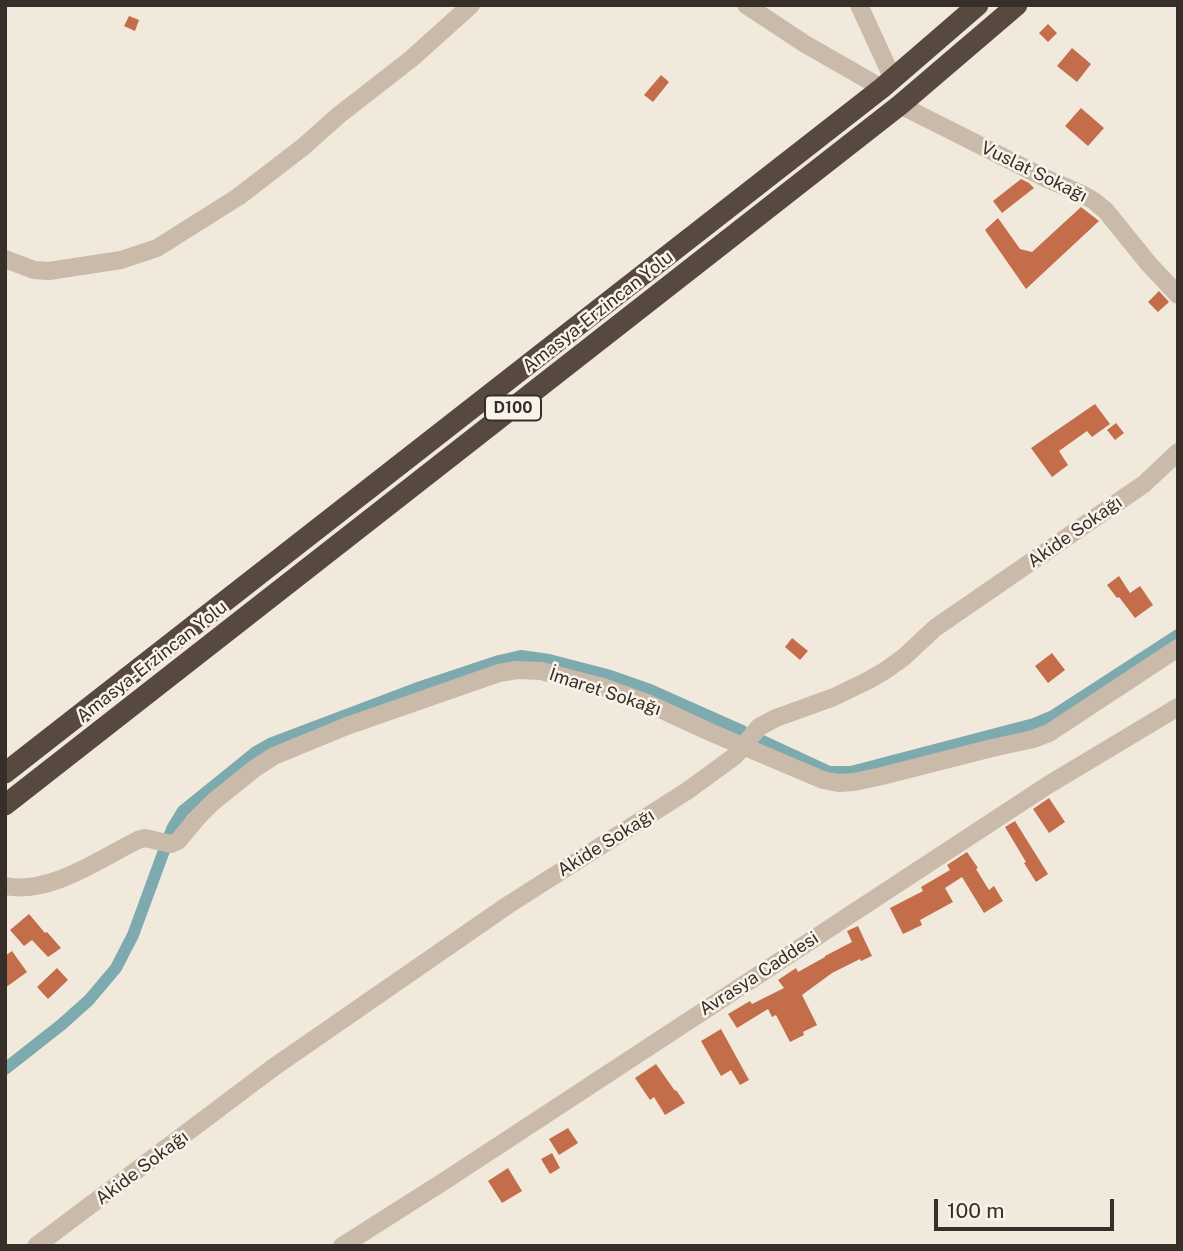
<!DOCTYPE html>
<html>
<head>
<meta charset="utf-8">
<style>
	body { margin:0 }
	#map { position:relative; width:1183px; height:1251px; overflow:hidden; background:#f2e9dd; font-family:"Public Sans",sans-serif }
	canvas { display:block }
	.frame { position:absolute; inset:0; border:7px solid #372e29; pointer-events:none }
	.scale { position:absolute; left:934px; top:1199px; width:180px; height:32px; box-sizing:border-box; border:4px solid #372e29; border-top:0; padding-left:9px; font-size:21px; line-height:24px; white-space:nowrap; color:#372e29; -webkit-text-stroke:5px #f9f3ea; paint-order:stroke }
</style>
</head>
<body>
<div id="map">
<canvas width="1183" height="1251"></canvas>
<div class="frame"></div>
<div class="scale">100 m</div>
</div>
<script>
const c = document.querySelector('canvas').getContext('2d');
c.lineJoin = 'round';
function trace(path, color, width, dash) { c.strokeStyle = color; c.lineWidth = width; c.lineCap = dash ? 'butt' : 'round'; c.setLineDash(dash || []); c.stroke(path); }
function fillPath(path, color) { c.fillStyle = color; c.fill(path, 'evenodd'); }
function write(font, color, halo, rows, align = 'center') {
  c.font = font + ' "Public Sans",sans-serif'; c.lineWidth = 5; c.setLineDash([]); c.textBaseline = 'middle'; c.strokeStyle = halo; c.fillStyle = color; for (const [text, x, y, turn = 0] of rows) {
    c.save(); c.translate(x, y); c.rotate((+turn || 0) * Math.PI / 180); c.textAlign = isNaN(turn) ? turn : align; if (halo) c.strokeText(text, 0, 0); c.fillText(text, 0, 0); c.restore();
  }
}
const canal = new Path2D(`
	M 760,740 L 829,772 L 851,772 L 1034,724 L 1053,716 L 1178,635
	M 5,1069 L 61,1025 L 89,1000 L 116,968 L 133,935 L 172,829 L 183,811 L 256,752 L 272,743 L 415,689 L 499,661 L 521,656 L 549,660 L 607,675 L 650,690 L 742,731`);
const building = new Path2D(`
	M 129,16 L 139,20 L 135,31 L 124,26 Z
	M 1048,24 L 1057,33 L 1048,42 L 1039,33 Z
	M 1072,48 L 1091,64 L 1077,82 L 1057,66 Z
	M 661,75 L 669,82 L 653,102 L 644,95 Z
	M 1081,108 L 1104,128 L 1088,146 L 1065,126 Z
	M 1021,179 L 1029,183 L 1034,188 L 1002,213 L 993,201 Z
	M 1081,207 L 1099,221 L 1026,289 L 985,230 L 998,218 L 1020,249 L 1032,252 Z
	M 1159,291 L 1169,302 L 1158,312 L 1148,302 Z
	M 1095,404 L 1110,424 L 1092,437 L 1087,431 L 1059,451 L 1068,465 L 1052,477 L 1031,448 Z
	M 1116,423 L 1124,433 L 1115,440 L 1107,430 Z
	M 1119,576 L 1130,593 L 1140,586 L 1153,605 L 1135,618 L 1119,597 L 1117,598 L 1107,585 Z
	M 792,638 L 808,651 L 800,660 L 785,647 Z
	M 1052,653 L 1065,670 L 1048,683 L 1035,666 Z
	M 1049,798 L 1065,822 L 1049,833 L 1033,809 Z
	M 1015,821 L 1048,874 L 1036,882 L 1024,863 L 1026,862 L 1005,827 Z
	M 967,852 L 978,868 L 976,869 L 989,890 L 994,886 L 1003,901 L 984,913 L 962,877 L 945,888 L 953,902 L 920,920 L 922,925 L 903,934 L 890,908 L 923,891 L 921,887 L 950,870 L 947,865 Z
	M 29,914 L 45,933 L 47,932 L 61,948 L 48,957 L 32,940 L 24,946 L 10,930 Z
	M 858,926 L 872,956 L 861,961 L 860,959 L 832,973 L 802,995 L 817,1025 L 803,1032 L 804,1035 L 790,1042 L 776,1015 L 772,1017 L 768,1009 L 737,1028 L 728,1014 L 750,1001 L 752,1004 L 784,988 L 778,980 L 796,968 L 798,972 L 825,957 L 825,956 L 852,942 L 847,931 Z
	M 12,951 L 27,972 L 5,988 L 5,956 Z
	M 57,968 L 68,980 L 48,999 L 37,987 Z
	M 721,1029 L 749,1080 L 740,1085 L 731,1070 L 721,1076 L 701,1041 Z
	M 656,1064 L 675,1091 L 676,1090 L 685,1103 L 665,1115 L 654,1097 L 650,1100 L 635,1078 Z
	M 568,1128 L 578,1143 L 559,1155 L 549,1139 Z
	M 552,1153 L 560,1168 L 550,1174 L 541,1159 Z
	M 508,1168 L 522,1191 L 502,1203 L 488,1181 Z`);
const minor = new Path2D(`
	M 746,5 L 805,44 L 882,88
	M 859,5 L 893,79
	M 900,105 L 1047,179 L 1082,194 L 1094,201 L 1106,211 L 1148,263 L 1178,295
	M 5,259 L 34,270 L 49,271 L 121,260 L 157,248 L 238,197 L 303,147 L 339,115 L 411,59 L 471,5
	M 5,886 C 50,895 99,859 138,840 L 145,838 L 171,844 L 178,841 L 198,817 L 213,802 L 254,769 L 274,756 L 347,726 L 499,673 L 517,670 L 541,671 L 603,687 L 647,703 L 712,733 L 823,780 L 838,783 L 854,782 L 882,776 L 988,749 L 1033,739 L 1049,733 L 1178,648
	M 36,1246 L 274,1067 L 508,905 L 687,791 L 735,756 L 759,727 L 776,718 L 834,697 L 869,680 L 886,670 L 904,657 L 935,628 L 1144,484 L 1178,452
	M 342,1246 L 446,1180 L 1048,785 L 1178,707`);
const highway = new Path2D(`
	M 5,773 L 882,88 L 978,5
	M 5,805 L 900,105 L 1017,5`);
const shields = [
	[513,408,56]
];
const shieldNames = [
	["D100",513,408]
];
const streetNames = [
	["Vuslat Sokağı",1034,172,26],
	["Amasya-Erzincan Yolu",598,312,-38],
	["Akide Sokağı",1075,532,-35],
	["Amasya-Erzincan Yolu",152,662,-38],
	["İmaret Sokağı",605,692,18],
	["Akide Sokağı",606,843,-32],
	["Avrasya Caddesi",759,974,-33],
	["Akide Sokağı",142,1168,-37]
];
trace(canal, '#7daaae', 12);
fillPath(building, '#c36d4a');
trace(minor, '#cabaa9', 18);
trace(highway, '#584940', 21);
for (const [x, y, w] of shields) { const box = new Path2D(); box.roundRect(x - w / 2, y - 12.5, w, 25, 5); c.fillStyle = '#f9f3ea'; c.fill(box); trace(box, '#372e29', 2); }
write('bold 16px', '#372e29', null, shieldNames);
write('18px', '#372e29', '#f9f3ea', streetNames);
</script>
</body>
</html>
